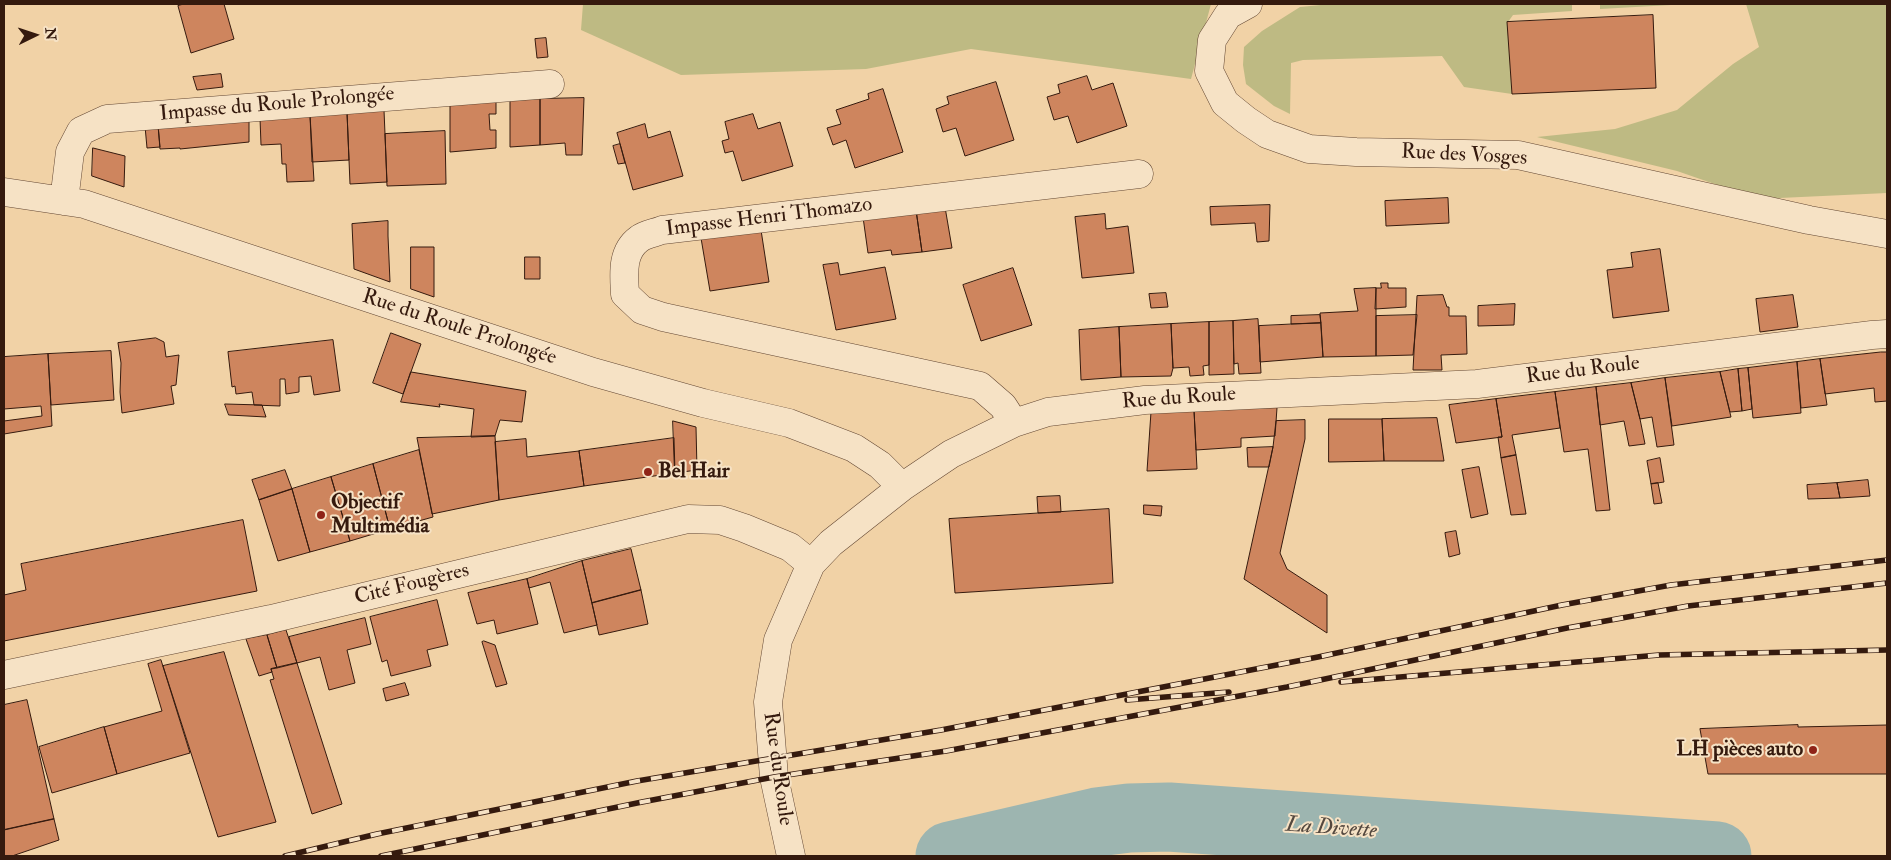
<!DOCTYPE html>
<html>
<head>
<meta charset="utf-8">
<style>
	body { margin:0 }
	#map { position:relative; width:1891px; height:860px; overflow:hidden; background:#f1d2a6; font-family:"IM FELL Double Pica",serif }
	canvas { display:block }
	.frame { position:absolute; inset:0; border:5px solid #351a0e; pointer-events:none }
	.north { position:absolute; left:10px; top:10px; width:50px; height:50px; -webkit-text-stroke:4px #f6e2c5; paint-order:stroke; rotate:86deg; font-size:14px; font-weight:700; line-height:20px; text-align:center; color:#351a0e }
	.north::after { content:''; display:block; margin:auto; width:18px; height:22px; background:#351a0e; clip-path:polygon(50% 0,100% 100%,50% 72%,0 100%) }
</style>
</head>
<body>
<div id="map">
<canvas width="1891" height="860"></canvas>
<div class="frame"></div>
<div class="north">N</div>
</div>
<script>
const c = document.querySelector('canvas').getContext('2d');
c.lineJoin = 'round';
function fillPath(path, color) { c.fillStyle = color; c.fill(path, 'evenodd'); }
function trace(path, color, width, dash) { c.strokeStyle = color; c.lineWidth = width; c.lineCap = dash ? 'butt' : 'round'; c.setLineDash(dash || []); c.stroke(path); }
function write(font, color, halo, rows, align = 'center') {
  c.font = font + ' "IM FELL Double Pica",serif'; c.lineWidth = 4; c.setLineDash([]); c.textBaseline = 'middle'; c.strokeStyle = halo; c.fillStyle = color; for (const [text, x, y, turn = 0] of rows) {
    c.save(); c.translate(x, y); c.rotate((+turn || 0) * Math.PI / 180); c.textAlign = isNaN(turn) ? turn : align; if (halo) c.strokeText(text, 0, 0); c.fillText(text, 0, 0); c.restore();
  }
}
const green = new Path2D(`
	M 583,4 L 1211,4 L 1191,79 L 971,49 L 866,69 L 681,75 L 581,30 Z
	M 1331,4 L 1572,4 L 1572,11 L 1513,15 L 1508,22 L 1512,94 L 1464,87 L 1442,56 L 1303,60 L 1291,63 L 1290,114 L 1274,106 L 1246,84 L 1243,65 L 1244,47 L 1262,31 L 1300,7 Z
	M 1600,4 L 1670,4 L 1671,5 L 1600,9 Z
	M 1746,4 L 1887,4 L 1887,193 L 1758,199 L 1677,171 L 1537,137 L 1615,129 L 1677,110 L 1733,64 L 1759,47 Z`);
const river = new Path2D(`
	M 950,856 L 1097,822 L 1129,818 L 1169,817 L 1717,856`);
const building = new Path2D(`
	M 184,4 L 224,4 L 234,39 L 191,53 L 178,6 Z
	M 1653,15 L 1656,88 L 1512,94 L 1507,22 Z
	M 546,38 L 548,57 L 537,58 L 535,39 Z
	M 221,74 L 223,87 L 197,90 L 193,77 Z
	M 1087,76 L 1092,90 L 1113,83 L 1127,126 L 1077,143 L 1068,116 L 1054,120 L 1047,97 L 1060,93 L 1058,85 Z
	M 996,82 L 1014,140 L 965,156 L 956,128 L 943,132 L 936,109 L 949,104 L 947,97 Z
	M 883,89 L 903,152 L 855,168 L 846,140 L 833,145 L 827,128 L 841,124 L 836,110 L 869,99 L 868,94 Z
	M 584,98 L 582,155 L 566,155 L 565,143 L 540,145 L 540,99 Z
	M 540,99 L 540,145 L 510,147 L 510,101 Z
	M 496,102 L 496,114 L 489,114 L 490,130 L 496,130 L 496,148 L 450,152 L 450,105 Z
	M 384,110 L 387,182 L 350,184 L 347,112 Z
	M 347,112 L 349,160 L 312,162 L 310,115 Z
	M 753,114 L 758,129 L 780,122 L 793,166 L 742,181 L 733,151 L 725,153 L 722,141 L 729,139 L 725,122 Z
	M 310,115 L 314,181 L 287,182 L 286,164 L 282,164 L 281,144 L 261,145 L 260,118 Z
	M 249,119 L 249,142 L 180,149 L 180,148 L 160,149 L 158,125 Z
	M 645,124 L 648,138 L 670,131 L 683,176 L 633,190 L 617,133 Z
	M 158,125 L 160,147 L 147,148 L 145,126 Z
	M 445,131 L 446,184 L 387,186 L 385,134 Z
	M 620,144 L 625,163 L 618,164 L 613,146 Z
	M 93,148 L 125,156 L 124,187 L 92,176 Z
	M 1448,198 L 1449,223 L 1386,226 L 1385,201 Z
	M 1270,205 L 1269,241 L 1257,242 L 1255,223 L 1211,225 L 1210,207 Z
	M 945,207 L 952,248 L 922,252 L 916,210 Z
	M 916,210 L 922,252 L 892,255 L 891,250 L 868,253 L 863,217 Z
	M 1105,214 L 1106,229 L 1128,226 L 1134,273 L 1082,278 L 1075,217 Z
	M 388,221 L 388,236 L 390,282 L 354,269 L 352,224 Z
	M 761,230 L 769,282 L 710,291 L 701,238 Z
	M 411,247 L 434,247 L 434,297 L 411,289 Z
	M 1660,249 L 1669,311 L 1613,318 L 1607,270 L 1633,267 L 1631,253 Z
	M 525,257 L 540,257 L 540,279 L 525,279 Z
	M 838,263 L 840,275 L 885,267 L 896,319 L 836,330 L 823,265 Z
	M 1013,268 L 1032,325 L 981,341 L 963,285 Z
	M 1381,283 L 1388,283 L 1388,288 L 1406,288 L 1406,307 L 1375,309 L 1376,288 L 1381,288 Z
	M 1376,288 L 1376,356 L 1323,357 L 1320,313 L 1358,311 L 1354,289 Z
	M 1166,293 L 1168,307 L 1151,308 L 1149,294 Z
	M 1443,295 L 1447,307 L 1449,307 L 1449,316 L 1466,316 L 1467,354 L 1441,355 L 1442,370 L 1413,370 L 1417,296 Z
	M 1793,295 L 1798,327 L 1760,332 L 1756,299 Z
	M 1515,304 L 1514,325 L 1478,326 L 1478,306 Z
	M 1320,315 L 1321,323 L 1291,324 L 1291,316 Z
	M 1417,315 L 1413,355 L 1376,356 L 1376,316 Z
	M 1258,319 L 1261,373 L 1239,374 L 1238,363 L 1234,364 L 1233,321 Z
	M 1233,321 L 1234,374 L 1209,375 L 1209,322 Z
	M 1209,322 L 1209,365 L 1203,366 L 1204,375 L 1190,376 L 1189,367 L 1173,368 L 1171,324 Z
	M 1321,323 L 1323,357 L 1260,362 L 1259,326 Z
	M 1171,324 L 1173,368 L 1171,376 L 1121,377 L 1119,327 Z
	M 1119,327 L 1121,377 L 1081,380 L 1079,330 Z
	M 391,333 L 421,344 L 403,394 L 373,383 Z
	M 156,338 L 164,342 L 166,357 L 179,355 L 176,385 L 171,386 L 174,404 L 122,413 L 120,392 L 121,363 L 118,343 Z
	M 333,340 L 340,391 L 314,395 L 311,376 L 299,377 L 299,392 L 286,394 L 285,379 L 280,379 L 280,406 L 254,405 L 252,392 L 236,394 L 235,386 L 232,387 L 228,352 Z
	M 111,351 L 114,400 L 51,405 L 48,354 Z
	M 1881,352 L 1887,352 L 1887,401 L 1875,402 L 1874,388 L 1825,394 L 1820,359 Z
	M 48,354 L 52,426 L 4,434 L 4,421 L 42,416 L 41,406 L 4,409 L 4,357 Z
	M 1820,359 L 1827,405 L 1801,408 L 1797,362 Z
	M 1797,362 L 1801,413 L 1753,418 L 1748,368 Z
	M 1748,368 L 1752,409 L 1742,411 L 1738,369 Z
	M 1738,369 L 1742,411 L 1730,412 L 1720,372 Z
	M 411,372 L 526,391 L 522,422 L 500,420 L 495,436 L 471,437 L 474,409 L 439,404 L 440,407 L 401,402 Z
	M 1720,372 L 1731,417 L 1672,426 L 1665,378 Z
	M 1665,378 L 1674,445 L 1657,447 L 1652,417 L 1640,419 L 1631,383 Z
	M 1631,383 L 1640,419 L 1645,444 L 1629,446 L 1624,421 L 1600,425 L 1596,387 Z
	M 1596,387 L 1610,510 L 1596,511 L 1588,449 L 1564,452 L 1555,392 Z
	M 1555,392 L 1560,428 L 1512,435 L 1516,455 L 1501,458 L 1498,437 L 1502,437 L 1496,399 Z
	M 1496,399 L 1502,437 L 1456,443 L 1449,405 Z
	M 225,404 L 262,405 L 266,417 L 229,415 Z
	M 1277,408 L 1275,436 L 1241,438 L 1241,447 L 1196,450 L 1194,410 Z
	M 1194,410 L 1197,469 L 1147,471 L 1151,412 Z
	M 1437,418 L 1444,461 L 1384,461 L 1382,419 Z
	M 1329,419 L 1382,419 L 1384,461 L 1329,462 Z
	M 1305,420 L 1305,439 L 1280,553 L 1287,569 L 1327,595 L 1327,633 L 1244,579 L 1273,447 L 1276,421 Z
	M 673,421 L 696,427 L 697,470 L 675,473 Z
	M 495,436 L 499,500 L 432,514 L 417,438 Z
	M 674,438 L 675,473 L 584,486 L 579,451 Z
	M 526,439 L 527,457 L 579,451 L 584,486 L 499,500 L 495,442 Z
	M 1273,447 L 1269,467 L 1248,467 L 1247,448 Z
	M 419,450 L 433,517 L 390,529 L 373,464 Z
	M 1516,455 L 1526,514 L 1511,515 L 1501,458 Z
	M 1660,458 L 1664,482 L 1651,484 L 1647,461 Z
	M 373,464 L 390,529 L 350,541 L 331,477 Z
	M 1479,467 L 1488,514 L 1471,518 L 1462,470 Z
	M 285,470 L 292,489 L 259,500 L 252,480 Z
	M 331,477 L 350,541 L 310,552 L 292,489 Z
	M 1868,480 L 1870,496 L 1840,498 L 1837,483 Z
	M 1658,483 L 1662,503 L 1654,504 L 1651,484 Z
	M 1837,483 L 1840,498 L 1808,499 L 1807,485 Z
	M 292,489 L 310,552 L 278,561 L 259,500 Z
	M 1060,496 L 1061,512 L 1038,513 L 1037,497 Z
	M 1144,505 L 1162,506 L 1161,516 L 1144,514 Z
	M 1109,509 L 1113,583 L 955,593 L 949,519 Z
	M 243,520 L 257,591 L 4,641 L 4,595 L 26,590 L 21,564 Z
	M 1456,531 L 1460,554 L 1449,557 L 1445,533 Z
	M 631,549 L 641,590 L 592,603 L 582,561 Z
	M 582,561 L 597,625 L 564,633 L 550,582 L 529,588 L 527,579 Z
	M 527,579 L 538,624 L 497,634 L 494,620 L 477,624 L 468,593 Z
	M 641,590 L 648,624 L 599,635 L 592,603 Z
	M 437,600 L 448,645 L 427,650 L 431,666 L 391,676 L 387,660 L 382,662 L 370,617 Z
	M 365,618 L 371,644 L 347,650 L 355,683 L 329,690 L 320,657 L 297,663 L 289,637 Z
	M 286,630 L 297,663 L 277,668 L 267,635 Z
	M 267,635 L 277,668 L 271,669 L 272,672 L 259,676 L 246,639 Z
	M 484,641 L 495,645 L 507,684 L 496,687 L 482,642 Z
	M 224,652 L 276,822 L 218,837 L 163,666 Z
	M 161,660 L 190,753 L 117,774 L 104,727 L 162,711 L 148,664 Z
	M 297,663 L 342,804 L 312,814 L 270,680 L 274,679 L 271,669 Z
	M 405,683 L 409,695 L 386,701 L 383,689 Z
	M 27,700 L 54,819 L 4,830 L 4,705 Z
	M 1798,725 L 1798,727 L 1887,725 L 1887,774 L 1708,774 L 1700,729 Z
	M 104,727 L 117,774 L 52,793 L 39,747 Z
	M 54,819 L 59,840 L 12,856 L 4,856 L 4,830 Z`);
const minor = new Path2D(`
	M 1248,4 L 1228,15 L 1212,40 L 1209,71 L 1225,103 L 1246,120 L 1267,134 L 1309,149 L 1356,152 L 1518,155 L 1809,220 L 1887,234
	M 4,192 L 84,204 L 593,372 L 703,403 L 789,423 L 854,448 L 880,465 L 902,487
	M 64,201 L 70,152 L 81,131 L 107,119 L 550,84
	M 1014,423 L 1003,406 L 980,386 L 663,317 L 642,310 L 625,294 C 624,275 621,252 639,239 C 645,234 655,233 662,230 L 1139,174
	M 4,675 L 271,619 L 688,519 L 720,520 L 744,528 L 790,547 L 811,564
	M 791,856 L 774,777 L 768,702 L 778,640 L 811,564 L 831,543 L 902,487 L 951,454 L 1014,423 L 1048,412 L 1145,400 L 1477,384 L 1872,335 L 1887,334`);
const rail = new Path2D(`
	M 1341,682 L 1659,655 L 1887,650
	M 1127,700 L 1229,692
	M 285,856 L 377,834 L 637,781 L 941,730 L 1318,657 L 1562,605 L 1671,585 L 1887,560
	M 381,856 L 642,802 L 774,777 L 946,751 L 1287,687 L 1567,628 L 1688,606 L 1887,583`);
const markers = [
	[648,472,5,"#8f2418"],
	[321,515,5,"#8f2418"],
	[1813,750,5,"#8f2418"]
];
const streetNames = [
	["Impasse du Roule Prolongée",277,105,-5],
	["Rue des Vosges",1464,156,3],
	["Impasse Henri Thomazo",769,218,-7],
	["Rue du Roule Prolongée",459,328,18],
	["Rue du Roule",1583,371,-7],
	["Rue du Roule",1179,399,-4],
	["Cité Fougères",412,585,-14],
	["Rue du Roule",777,769,82]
];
const poiNames = [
	["Bel Hair",658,472],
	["Objectif",331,503],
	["Multimédia",331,527],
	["LH pièces auto",1803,750,"right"]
];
const waterNames = [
	["La Divette",1331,829,4]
];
fillPath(green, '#beba83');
trace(river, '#9db5b0', 69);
fillPath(building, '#ce855e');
trace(building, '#351a0e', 1);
trace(minor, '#644834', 29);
trace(minor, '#f6e2c5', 28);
trace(rail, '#351a0e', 5.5);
trace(rail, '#f6e2c5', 4, [11]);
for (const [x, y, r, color] of markers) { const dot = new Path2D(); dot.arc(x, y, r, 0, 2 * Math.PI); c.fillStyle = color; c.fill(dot); trace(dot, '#f6e2c5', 2); }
write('21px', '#351a0e', '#f6e2c5', streetNames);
write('bold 21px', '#351a0e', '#f6e2c5', poiNames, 'left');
write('italic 22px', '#54483f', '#f6e2c5', waterNames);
</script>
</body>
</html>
